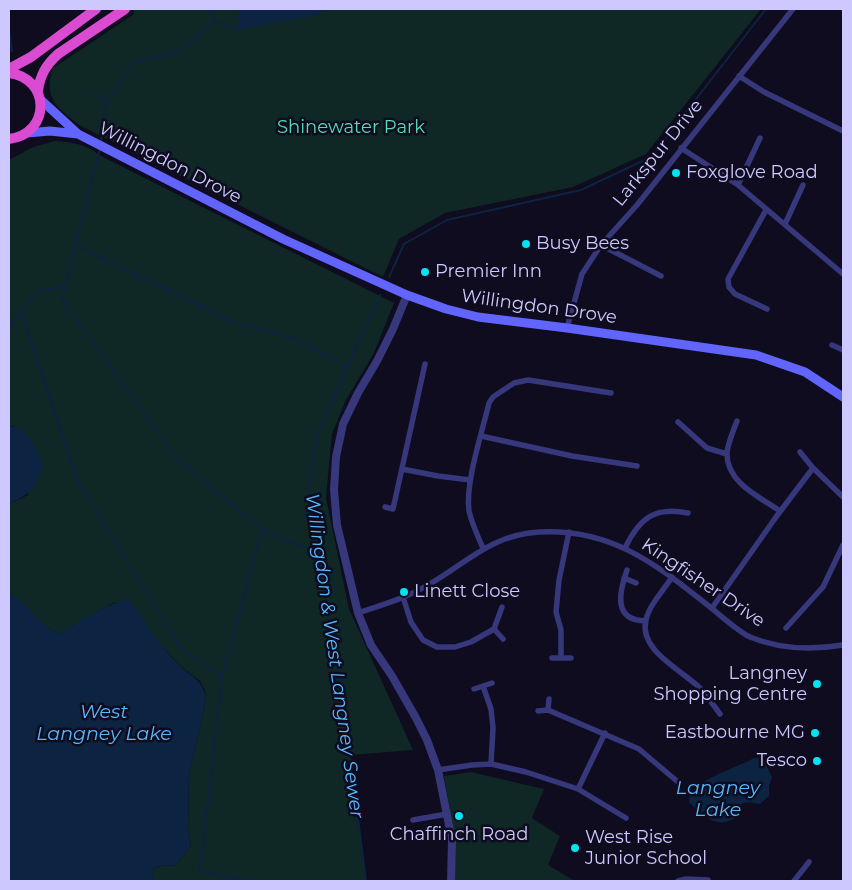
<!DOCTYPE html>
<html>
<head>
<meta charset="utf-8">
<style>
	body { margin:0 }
	#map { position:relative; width:852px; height:890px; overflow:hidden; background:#0e0c1e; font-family:Montserrat,sans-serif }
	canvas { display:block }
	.frame { position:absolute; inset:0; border:10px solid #cdc9fe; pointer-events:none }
</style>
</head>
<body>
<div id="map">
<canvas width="852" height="890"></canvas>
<div class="frame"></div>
</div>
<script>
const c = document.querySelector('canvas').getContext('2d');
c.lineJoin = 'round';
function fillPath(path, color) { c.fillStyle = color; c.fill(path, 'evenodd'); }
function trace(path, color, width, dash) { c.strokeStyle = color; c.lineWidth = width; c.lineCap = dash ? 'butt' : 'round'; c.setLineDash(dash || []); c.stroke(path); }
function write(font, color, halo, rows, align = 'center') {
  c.font = font + ' Montserrat,sans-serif'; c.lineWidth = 5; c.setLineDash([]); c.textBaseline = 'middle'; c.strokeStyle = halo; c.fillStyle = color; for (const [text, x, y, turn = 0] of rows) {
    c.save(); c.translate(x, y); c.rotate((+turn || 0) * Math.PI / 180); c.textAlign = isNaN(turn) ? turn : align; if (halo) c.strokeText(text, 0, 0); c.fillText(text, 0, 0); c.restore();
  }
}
const green = new Path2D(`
	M 134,9 L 761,9 L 646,154 L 573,187 L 445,213 L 399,239 L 383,277 L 79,125 C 57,107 43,99 53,68 L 134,14 Z
	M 55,141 C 70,142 88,144 99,155 L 394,303 L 374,353 L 346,400 L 332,434 L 326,498 L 349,609 L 413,750 L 350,755 L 366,881 L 152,881 L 154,868 L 164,865 L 175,866 L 191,846 L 188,830 L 189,775 L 206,699 L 205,690 L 200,681 L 179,665 L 155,638 L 115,602 L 75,624 L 65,631 L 58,634 C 38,624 28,604 9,593 L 9,504 L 28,495 L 14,426 L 9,426 L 9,160 L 33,147 Z
	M 471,772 L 544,789 L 532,818 L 560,836 L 548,865 L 575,881 L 453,881 L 455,837 L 444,776 Z`);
const water = new Path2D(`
	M 239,9 L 326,9 L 316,15 L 237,30 Z
	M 9,426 C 29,427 37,450 43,466 C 35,490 31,493 9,504 Z
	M 9,593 C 28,603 38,624 58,634 C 66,631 71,626 78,622 C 94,613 110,603 129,599 C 145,620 158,644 178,664 C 191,677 204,679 206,699 L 189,775 L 188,830 L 191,846 L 175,866 L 164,865 L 154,868 L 152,881 L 9,881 Z
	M 754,758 L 763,759 L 772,777 L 769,786 L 769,796 L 760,804 C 752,803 748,800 739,805 L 738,816 C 718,831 704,817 689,802 C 689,801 690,795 690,794 C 697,780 740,766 754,758 Z`);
const stream = new Path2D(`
	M 210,9 L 215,20
	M 215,21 L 237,30
	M 9,31 L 12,51
	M 93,92 L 107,102
	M 101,141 L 107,102 L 135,61 L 177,53 L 215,21
	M 100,149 L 75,244 L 62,300 L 177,459 L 266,532 L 319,553
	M 75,244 L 230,321 L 296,339 L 347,367
	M 389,277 L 404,244 L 447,220 L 581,190 L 651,157 L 766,9
	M 21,313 L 77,480 L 181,649 L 222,677
	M 9,328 L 37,292 L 65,286
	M 249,881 L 200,871 L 222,677 L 262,529
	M 366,881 L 345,718 L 319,553 L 308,497 L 317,434 L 380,295`);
const minor = new Path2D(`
	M 739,76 L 764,92 L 843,131
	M 681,148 L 738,185 L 843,274
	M 738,185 L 760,138
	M 766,210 L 728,279 L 729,287 L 735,294 L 767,309
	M 785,224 L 803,185
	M 601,245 L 661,276
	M 567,328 L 582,274 L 601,245 L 637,205 L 793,9
	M 832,345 L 843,350
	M 737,421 C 734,429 727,445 727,454 C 727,483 760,497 780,511
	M 678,422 L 707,448 L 727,454
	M 481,436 L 572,456 L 637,466
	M 800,452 L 813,468 L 843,497
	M 402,469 L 438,476 L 470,480
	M 385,507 L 393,509 L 425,364
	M 483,548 C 478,537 472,524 469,511 C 465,483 482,433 489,403 L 493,397 L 514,383 L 528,380 L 611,393
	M 625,548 C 639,519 654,506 688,513
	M 627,570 C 619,593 613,620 645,621
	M 672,577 C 664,590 649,605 646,620 C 638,651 684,671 701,689 C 708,697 714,706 720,714
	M 624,578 L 636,583
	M 403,597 L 411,622 L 423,640 L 437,647 L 455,647 L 471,642 L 494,629 L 502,607
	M 712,608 L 776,517 L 813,468
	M 358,613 C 382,605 406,598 428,585 C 467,563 490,535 539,532 C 609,528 653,562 705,603 C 717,612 737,631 750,637 C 779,649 813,650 843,645
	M 786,628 L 823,587 L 843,545
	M 494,629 L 503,639
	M 552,658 L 571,658
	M 561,658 L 561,630 L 556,612 L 559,580 L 569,532
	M 483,686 L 491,709 L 493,728 L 491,764
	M 474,689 L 492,683
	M 548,710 L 549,699
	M 538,711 L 548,710 L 639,749 L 678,782
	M 438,770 L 472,765 L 491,764 L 526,772 L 578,789 L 626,818
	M 578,789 L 605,733
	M 413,820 L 447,814
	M 678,881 L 686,879 L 708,880
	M 794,881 L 809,862`);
const tertiary = new Path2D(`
	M 407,295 L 393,329 L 377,361 L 358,393 L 343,424 L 336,457 L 334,490 L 337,525 L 358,613 L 371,645 L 392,676 L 416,718 L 427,740 L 438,770 L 452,840 L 451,881`);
const secondary = new Path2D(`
	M 40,99 L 78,134 L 283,239 L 407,295 L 446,309 L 478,317 L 567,328 L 756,355 L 805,372 L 843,397
	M 27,133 L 50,131 L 78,134`);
const trunk = new Path2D(`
	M 9,69 L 31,57 L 96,9
	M 9,73 C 51,78 51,134 9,139
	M 38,91 C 40,75 46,65 58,54 L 125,9`);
const markers = [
	[676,173,5,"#02e3f1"],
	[526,244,5,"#02e3f1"],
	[425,272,5,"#02e3f1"],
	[404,592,5,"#02e3f1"],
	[817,684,5,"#02e3f1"],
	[815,733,5,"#02e3f1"],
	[817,761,5,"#02e3f1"],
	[459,816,5,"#02e3f1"],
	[575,848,5,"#02e3f1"]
];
const parkNames = [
	["Shinewater Park",351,128]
];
const streetNames = [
	["Larkspur Drive",658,153,-51],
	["Willingdon Drove",170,163,27],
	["Willingdon Drove",539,307,8],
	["Kingfisher Drive",703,583,34]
];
const poiNames = [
	["Foxglove Road",686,173],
	["Busy Bees",536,244],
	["Premier Inn",435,272],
	["Linett Close",414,592],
	["Langney",807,674,"right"],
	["Shopping Centre",807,695,"right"],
	["Eastbourne MG",805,733,"right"],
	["Tesco",807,761,"right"],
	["Chaffinch Road",459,835,"center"],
	["West Rise",585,838],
	["Junior School",585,859]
];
const waterNames = [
	["Willingdon & West Langney Sewer",334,656,82],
	["West",104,712],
	["Langney Lake",104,734],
	["Langney",718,788],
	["Lake",718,810]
];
fillPath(green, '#0f2725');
fillPath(water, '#0c2341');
trace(stream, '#0c2341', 2);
trace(minor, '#37377c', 5.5);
trace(tertiary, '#37377c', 8);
trace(secondary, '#6164fd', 9);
trace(trunk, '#da4bd1', 10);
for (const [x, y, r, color] of markers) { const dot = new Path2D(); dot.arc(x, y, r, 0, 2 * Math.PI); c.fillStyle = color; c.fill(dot); trace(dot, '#0e0c1e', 2); }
write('18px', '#57ddb6', '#0e0c1e', parkNames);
write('18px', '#cdc9fe', '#0e0c1e', streetNames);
write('18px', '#cdc9fe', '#0e0c1e', poiNames, 'left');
write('italic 19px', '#58b8fd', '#0e0c1e', waterNames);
</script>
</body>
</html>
